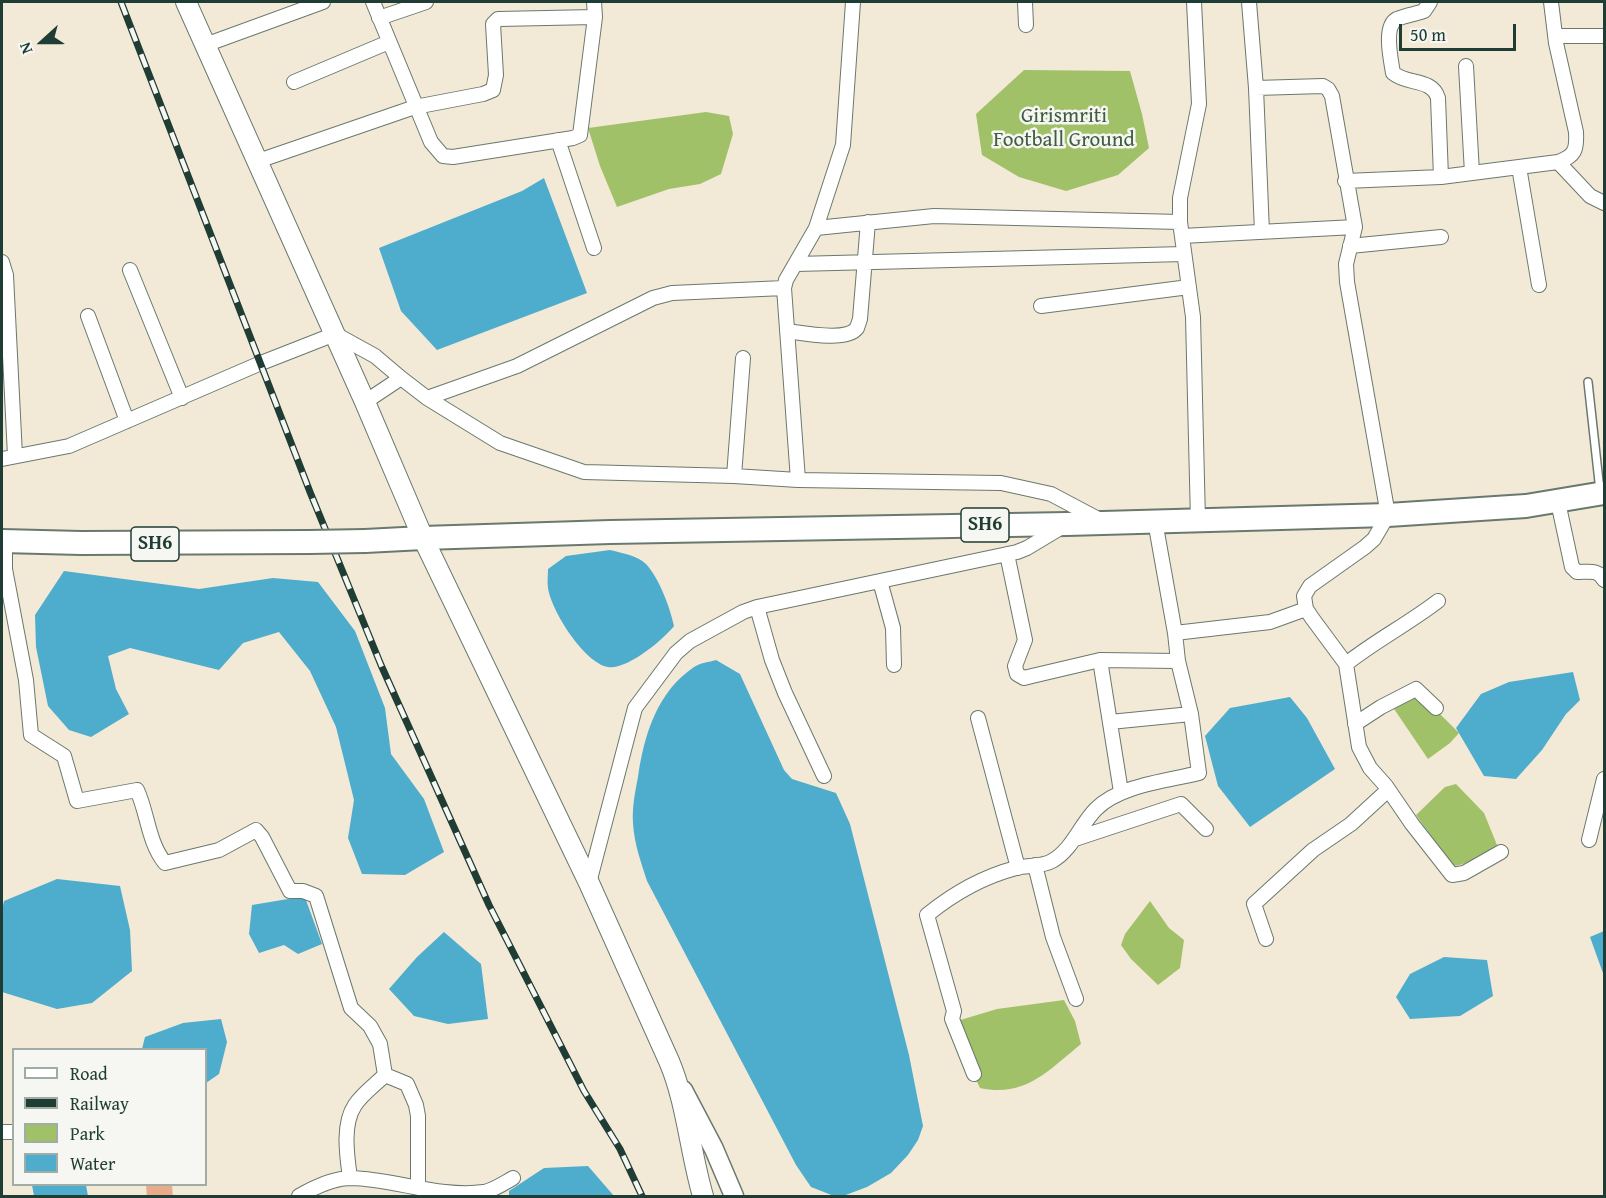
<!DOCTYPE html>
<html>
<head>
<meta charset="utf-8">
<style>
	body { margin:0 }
	#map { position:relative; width:1606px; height:1198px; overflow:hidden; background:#f3e9d7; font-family:"Gentium Book Plus",serif }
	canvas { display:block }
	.frame { position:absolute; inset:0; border:3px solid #1f3d34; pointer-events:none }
	.legend { position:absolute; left:12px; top:1048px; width:195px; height:138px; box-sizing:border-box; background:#f6f6f2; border:2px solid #a0aca6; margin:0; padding:8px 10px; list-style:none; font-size:18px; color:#1f3d34 }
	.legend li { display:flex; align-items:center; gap:12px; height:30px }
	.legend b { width:30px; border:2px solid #a0aca6 }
	.north { position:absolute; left:12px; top:12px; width:60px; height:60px; -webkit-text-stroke:4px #f6f6f2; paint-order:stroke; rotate:249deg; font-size:16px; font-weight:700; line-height:24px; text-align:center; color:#1f3d34 }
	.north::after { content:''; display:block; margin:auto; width:21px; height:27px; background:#1f3d34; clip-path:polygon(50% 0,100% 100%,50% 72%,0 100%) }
	.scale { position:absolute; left:1399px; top:24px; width:117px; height:27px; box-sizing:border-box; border:3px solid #1f3d34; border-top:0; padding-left:8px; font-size:18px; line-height:21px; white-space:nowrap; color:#1f3d34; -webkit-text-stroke:4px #f6f6f2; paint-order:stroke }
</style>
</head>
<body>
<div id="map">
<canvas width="1606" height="1198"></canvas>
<div class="frame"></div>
<ul class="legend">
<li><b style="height:8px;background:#fff"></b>Road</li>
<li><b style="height:8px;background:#1f3d34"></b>Railway</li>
<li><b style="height:16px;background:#a1c169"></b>Park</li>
<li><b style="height:16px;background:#4eaccc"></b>Water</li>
</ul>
<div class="north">N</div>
<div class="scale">50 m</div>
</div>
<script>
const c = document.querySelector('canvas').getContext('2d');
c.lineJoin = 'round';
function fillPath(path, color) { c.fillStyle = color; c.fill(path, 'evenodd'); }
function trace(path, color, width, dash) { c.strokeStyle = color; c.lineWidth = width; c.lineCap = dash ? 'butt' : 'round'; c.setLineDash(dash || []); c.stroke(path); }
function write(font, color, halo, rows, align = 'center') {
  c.font = font + ' "Gentium Book Plus",serif'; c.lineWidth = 5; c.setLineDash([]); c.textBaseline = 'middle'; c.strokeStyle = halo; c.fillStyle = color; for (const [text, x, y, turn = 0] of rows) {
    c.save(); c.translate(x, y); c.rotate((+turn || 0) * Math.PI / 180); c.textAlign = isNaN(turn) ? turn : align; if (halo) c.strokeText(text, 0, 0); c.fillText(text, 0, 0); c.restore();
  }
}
const green = new Path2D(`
	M 1024,70 L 1130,71 L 1142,114 L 1149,148 L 1118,175 L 1066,191 L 1019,177 L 982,155 L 976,114 Z
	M 706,112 L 729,116 L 733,134 L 721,174 L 700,184 L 669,189 L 617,207 L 600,166 L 588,128 Z
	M 1416,690 L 1459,733 L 1450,743 L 1428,759 L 1390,703 Z
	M 1456,784 L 1484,813 L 1497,845 C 1483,855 1470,864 1453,866 L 1416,815 L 1445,787 Z
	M 1150,901 L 1169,928 L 1184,940 L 1180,968 L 1158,985 L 1131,959 L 1121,945 L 1125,934 Z
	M 1064,1000 L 1075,1021 L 1081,1044 C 1049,1070 1025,1098 980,1088 L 958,1043 L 957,1021 L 997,1009 Z`);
const water = new Path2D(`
	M 544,178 L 587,293 L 437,350 L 401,311 L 379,248 L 522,191 Z
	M 610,550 C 621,553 637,555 646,564 C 659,578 670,607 674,626 C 663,640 627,670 608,667 C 584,663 551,610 548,588 C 547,582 548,576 548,569 L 566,556 Z
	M 64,571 L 199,589 L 273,578 L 318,582 L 355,631 L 385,708 L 391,754 L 424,799 L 444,852 L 405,875 L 362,874 L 348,838 L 354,800 L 336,727 L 310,671 L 279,632 L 243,643 L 219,670 L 130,648 L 108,656 L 116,689 L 129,714 L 91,737 L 69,730 L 48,706 L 36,647 L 35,615 Z
	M 716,660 L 740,674 L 784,770 L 792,779 L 836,793 L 850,824 L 909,1055 L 923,1126 L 918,1140 L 908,1155 L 891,1173 L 867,1187 L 843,1196 L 834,1196 L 811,1187 L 796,1165 L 647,881 C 641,862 634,843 633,823 C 632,808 635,792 638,777 C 644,735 657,692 694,667 C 700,663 709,662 716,660 Z
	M 1573,672 L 1580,700 L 1566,714 L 1542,750 L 1516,779 L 1484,776 L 1456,728 L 1481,694 L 1509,682 Z
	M 1290,697 L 1307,718 L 1335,769 L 1250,827 L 1218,786 L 1205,736 L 1230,708 Z
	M 57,879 L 120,886 L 130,930 L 132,971 L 92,1003 L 57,1009 L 2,992 L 2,910 L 4,901 Z
	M 300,897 L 306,900 L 322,944 L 298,954 L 284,945 L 259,953 L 249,934 L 252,905 Z
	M 1604,931 L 1604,976 L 1590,937 Z
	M 444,932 L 481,964 L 488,1019 L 448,1024 L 414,1016 L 389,989 L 417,957 Z
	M 1444,957 L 1487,960 L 1493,996 L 1460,1016 L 1410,1019 L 1396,997 L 1410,974 Z
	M 221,1019 L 227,1042 L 219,1074 L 206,1083 L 206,1050 L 142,1049 L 145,1037 L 183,1023 Z
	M 588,1166 L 614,1196 L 509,1196 L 509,1191 L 544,1168 Z
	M 32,1185 L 86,1185 L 88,1196 L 34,1196 Z`);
const building = new Path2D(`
	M 146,1185 L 172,1185 L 173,1197 L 147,1197 Z`);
const service = new Path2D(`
	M 1588,382 L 1600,491`);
const minor = new Path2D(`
	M 373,2 L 431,142 L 443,156 L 453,157 L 573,138 L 580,135 L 595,17 L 594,2
	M 1025,2 L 1026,25
	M 1194,2 L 1199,104 L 1180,198 L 1180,222 L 1193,317 L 1198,521
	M 1249,2 L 1256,88 L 1262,232
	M 1430,2 L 1424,11 C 1416,14 1406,15 1397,19 C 1383,26 1391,60 1393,73 C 1407,85 1432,78 1438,98 L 1441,177
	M 379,18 L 426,2
	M 1555,36 L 1604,36
	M 205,45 L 323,2
	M 1466,66 L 1472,173
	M 294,82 L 389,42
	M 1256,88 L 1323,86 L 1328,89 L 1332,96 L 1355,227 L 1346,264 L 1347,282 L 1388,515 L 1374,539 L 1365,547 L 1310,586 L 1304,596 L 1306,609 L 1312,618 L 1346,664 L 1359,747 L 1370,768 L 1386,786 L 1412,824 L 1452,875 L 1464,873 L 1501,852
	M 558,140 L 594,248
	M 258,161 L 415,107 L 483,94 L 493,90 L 496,75 L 493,24 L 498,19 L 595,17
	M 1558,162 L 1590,196 L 1604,203
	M 1519,167 L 1539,285
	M 1345,181 L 1441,177 L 1558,162 C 1575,156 1577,150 1576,132 L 1556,43 L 1551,2
	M 816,228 L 934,216 L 1180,222
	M 1182,236 L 1355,227
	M 1350,246 L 1441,237
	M 2,262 L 6,275 L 15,456
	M 796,264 L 1184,254
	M 130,270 L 182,398
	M 1041,306 L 1189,287
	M 88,316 L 127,421
	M 787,331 C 802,333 847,342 857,328 C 858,325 859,322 860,319 L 868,222
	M 427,398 L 517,366 L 653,298 L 672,293 L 784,288
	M 365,402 L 401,378
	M 2,459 L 69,446 L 261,363 L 335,334 L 375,356 L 401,378 L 427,398 L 500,443 L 584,472 L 734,476 L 798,480 L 1001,483 L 1051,494 L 1100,520
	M 734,476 L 743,358
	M 798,480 L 784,288 L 786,280 L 816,228 L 843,145 L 853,2
	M 1558,502 L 1572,567 L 1577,572 C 1589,572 1598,569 1604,580
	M 5,541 L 5,569 L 26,680 L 31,735 L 64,756 L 77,801 L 137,790 C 148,814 148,842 165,863 L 219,850 L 256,830 L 262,837 L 290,891 L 303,891 L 316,896 L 351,1008 L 370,1026 L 380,1044 L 385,1075 C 376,1084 362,1094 355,1105 C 342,1124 347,1156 350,1178
	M 1007,554 L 1025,640 L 1015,666 L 1017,674 L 1024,678 L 1032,676 L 1100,660 L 1178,661
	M 880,581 L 893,628 L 894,665
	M 757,607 L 772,660 L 785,693 L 824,776
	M 1175,633 L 1270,622 L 1306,609
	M 1100,660 L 1121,792
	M 1346,664 C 1375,641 1408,624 1438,601
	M 978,718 L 1018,868
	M 1110,722 L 1191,714
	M 1355,724 L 1381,707 L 1416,689 L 1436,708
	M 1075,839 L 1181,804 L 1206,829
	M 1589,840 L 1604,779
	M 1035,865 L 1053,937 L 1076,999
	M 589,883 L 635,708 L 676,653 L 690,641 L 743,612 L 757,607 L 1017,552 L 1027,548 L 1062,527
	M 1266,939 L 1254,904 L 1313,850 L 1351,824 L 1388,790
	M 974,1074 L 952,1019 L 954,1011 L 927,915 C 954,893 982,877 1016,868 C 1026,865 1042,867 1052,861 C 1072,850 1080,825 1096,809 C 1120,785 1167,781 1199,773 L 1191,714 L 1178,661 L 1175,633 L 1155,521
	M 385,1075 L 407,1084 L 416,1105 L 418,1116 L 418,1188
	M 2,1132 L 14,1132
	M 299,1196 C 313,1188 333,1178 351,1178 C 395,1179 439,1198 484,1192 C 494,1190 504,1183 513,1178`);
const tertiary = new Path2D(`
	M 683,1090 L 714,1149 L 734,1196`);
const secondary = new Path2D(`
	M 186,2 L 365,402 L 423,538 L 589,883 L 669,1061 C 687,1103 690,1152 703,1196`);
const primary = new Path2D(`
	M 2,541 L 81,543 L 309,542
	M 365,541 L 423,538 L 610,532 L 1067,524 L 1388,515 L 1526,506 L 1604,493`);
const rail = new Path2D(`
	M 121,2 L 310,492 L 381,665 L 489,905 L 584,1091 L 620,1149 L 642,1196`);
const primaryBridge = new Path2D(`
	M 309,542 L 365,541`);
const shields = [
	[985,525,48],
	[155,544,48]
];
const shieldNames = [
	["SH6",985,525],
	["SH6",155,544]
];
const parkNames = [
	["Girismriti",1064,117],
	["Football Ground",1064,141]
];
fillPath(green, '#a1c169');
fillPath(water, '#4eaccc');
fillPath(building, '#eaab8b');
trace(service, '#69796d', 10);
trace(minor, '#69796d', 16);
trace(tertiary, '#69796d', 21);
trace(secondary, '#69796d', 22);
trace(primary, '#69796d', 26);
trace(service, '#fff', 7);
trace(minor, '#fff', 14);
trace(tertiary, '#fff', 18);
trace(secondary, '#fff', 20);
trace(primary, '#fff', 22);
trace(rail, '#1f3d34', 7);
trace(rail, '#f6f6f2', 4.5, [14]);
trace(primaryBridge, '#69796d', 26, []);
trace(primaryBridge, '#fff', 22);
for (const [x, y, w] of shields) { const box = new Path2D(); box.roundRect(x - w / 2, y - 17, w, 34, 4.5); c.fillStyle = '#f6f6f2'; c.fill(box); trace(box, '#1f3d34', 1.5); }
write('bold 20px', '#1f3d34', null, shieldNames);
write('21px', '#405e41', '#f6f6f2', parkNames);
</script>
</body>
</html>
